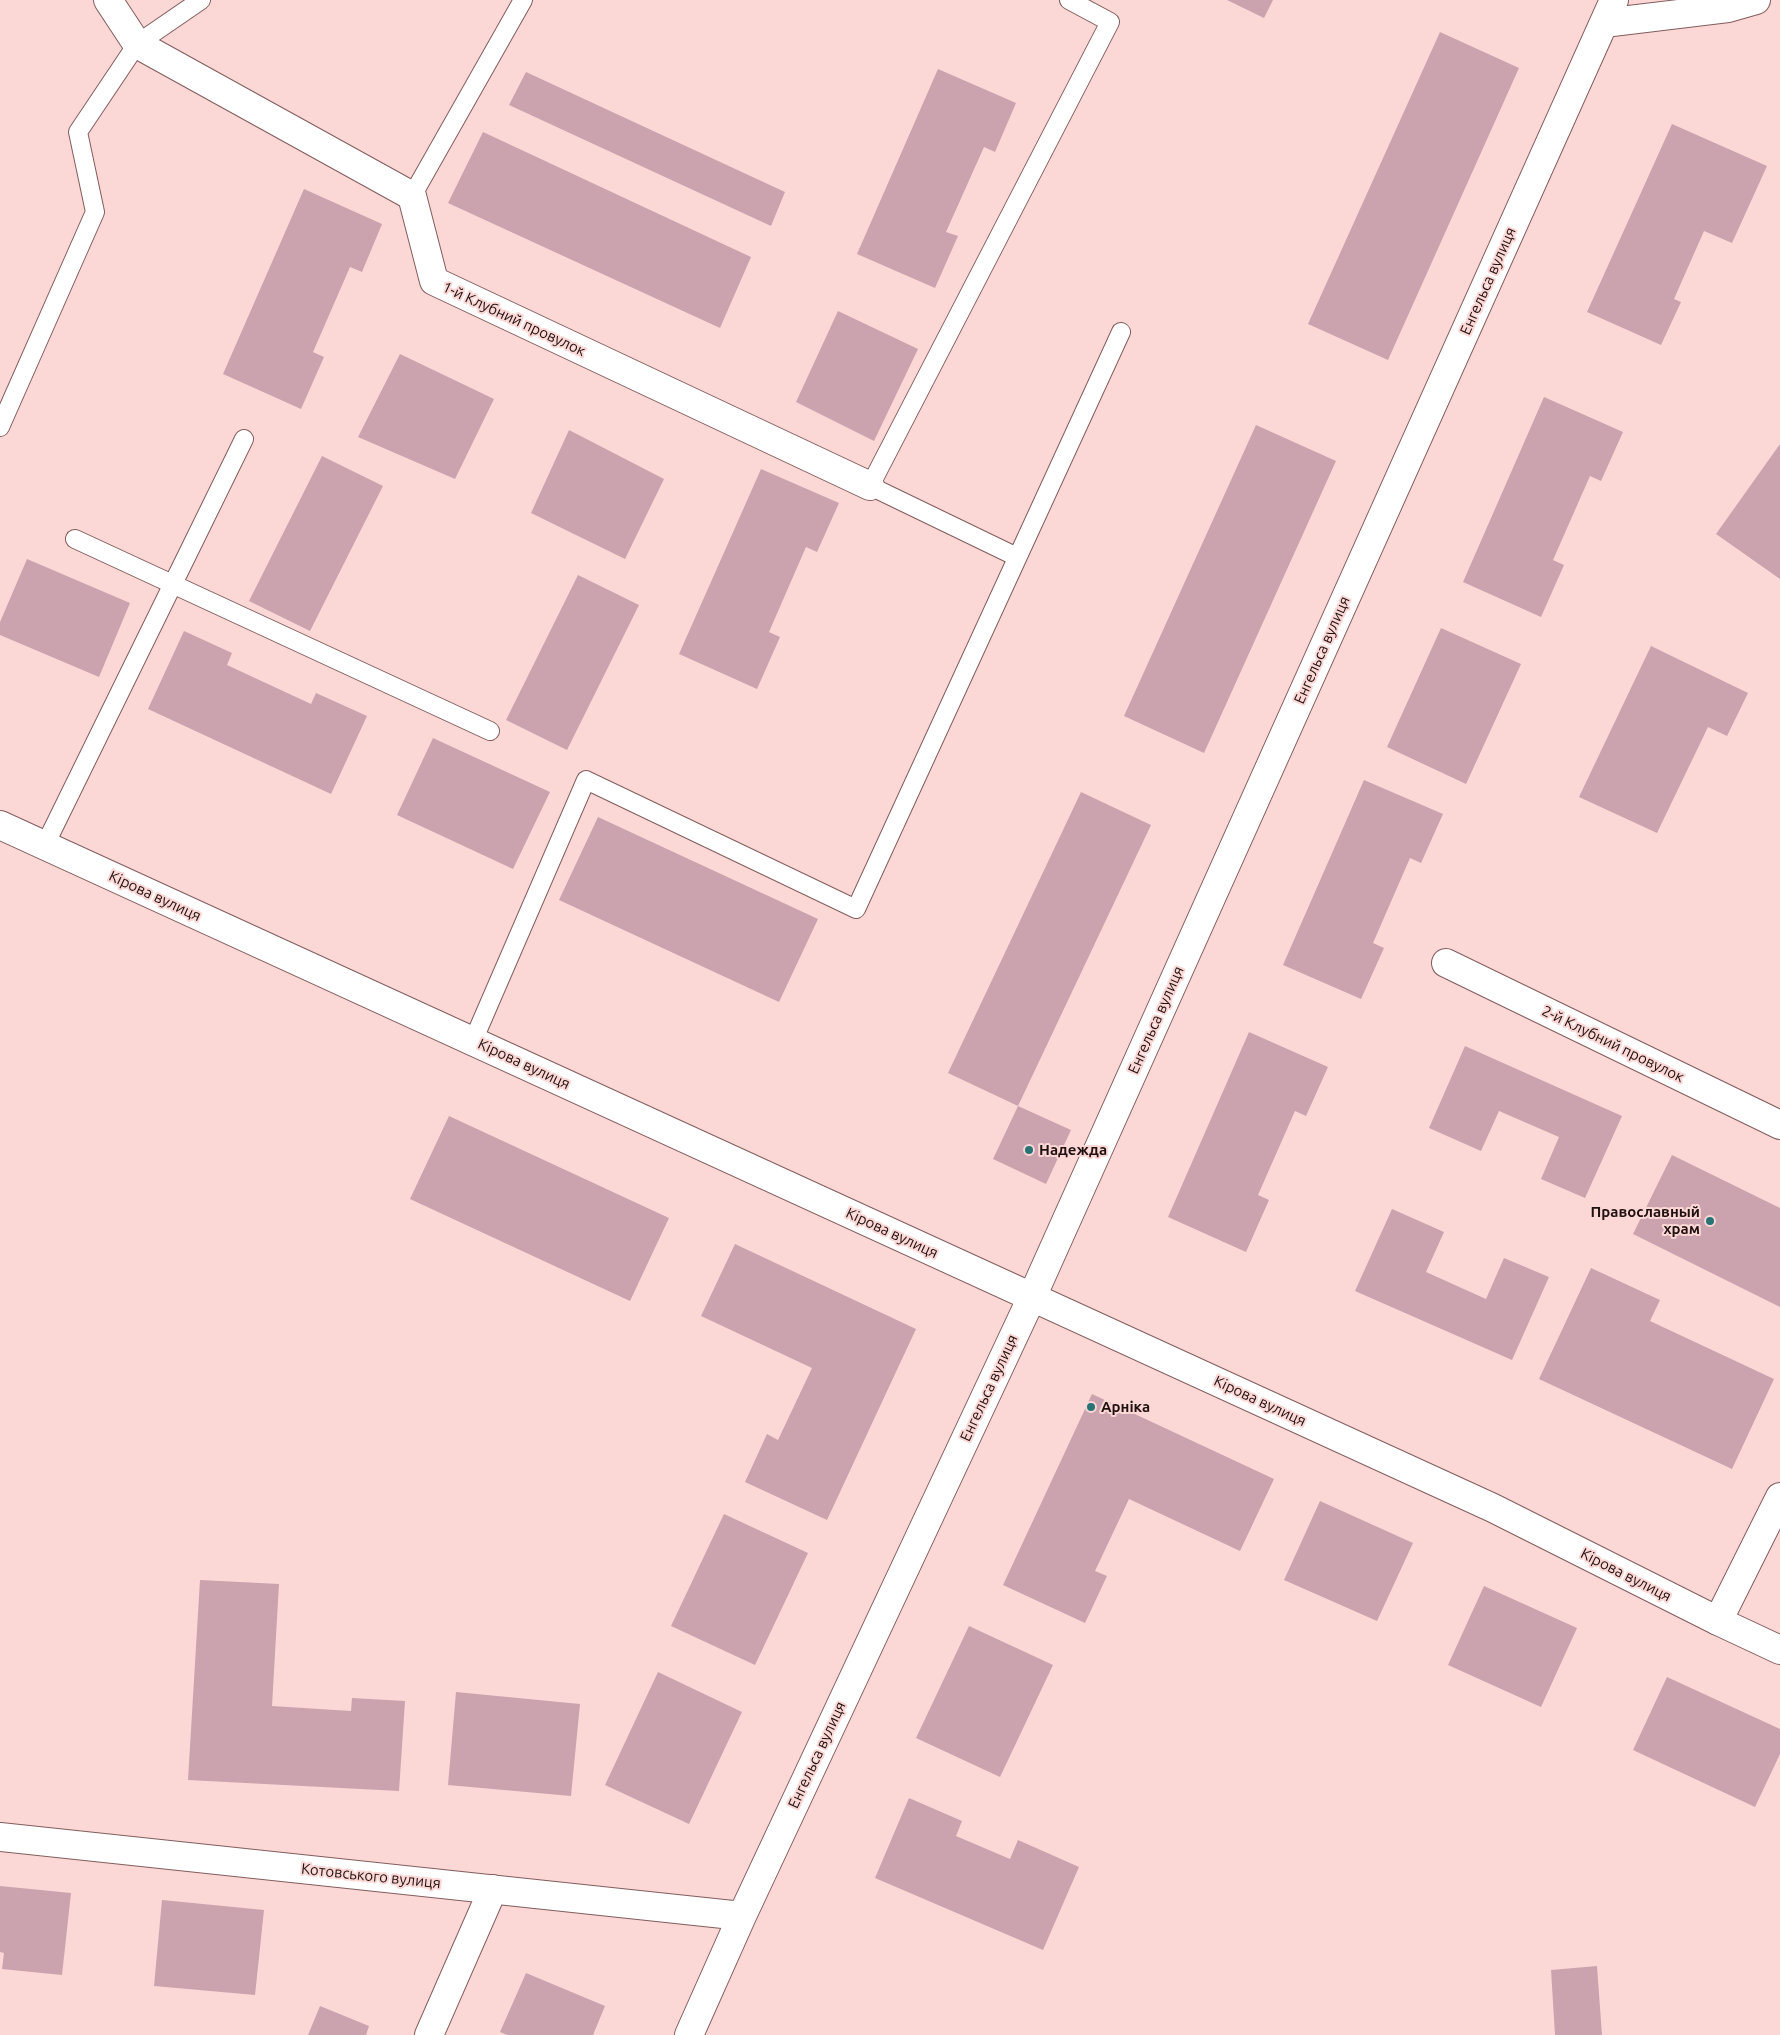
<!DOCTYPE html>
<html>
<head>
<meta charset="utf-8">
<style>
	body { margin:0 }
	canvas { display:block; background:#fbd7d6 }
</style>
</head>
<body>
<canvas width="1780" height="2035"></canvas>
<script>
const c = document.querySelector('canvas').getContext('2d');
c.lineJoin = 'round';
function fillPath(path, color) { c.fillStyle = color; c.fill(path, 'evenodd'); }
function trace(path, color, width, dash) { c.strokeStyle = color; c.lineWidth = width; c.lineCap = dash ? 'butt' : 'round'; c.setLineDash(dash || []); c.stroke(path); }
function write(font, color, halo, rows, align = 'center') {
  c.font = font + ' Ubuntu,sans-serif'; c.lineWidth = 4; c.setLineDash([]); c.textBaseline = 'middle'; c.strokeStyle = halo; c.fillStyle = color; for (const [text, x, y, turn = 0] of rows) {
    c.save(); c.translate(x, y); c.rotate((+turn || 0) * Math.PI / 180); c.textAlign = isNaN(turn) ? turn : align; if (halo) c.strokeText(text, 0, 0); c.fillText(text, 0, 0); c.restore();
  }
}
const building = new Path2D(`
	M 1227,0 L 1273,0 L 1264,18 Z
	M 1440,32 L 1519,68 L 1388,360 L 1308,324 Z
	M 938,69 L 1016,103 L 995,152 L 984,147 L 946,232 L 958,236 L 935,288 L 857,254 Z
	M 526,72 L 785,192 L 771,226 L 509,105 Z
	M 1672,124 L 1767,166 L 1732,243 L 1704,231 L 1674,299 L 1681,302 L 1661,345 L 1587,312 Z
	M 483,132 L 751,257 L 720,328 L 448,203 Z
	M 304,189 L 382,224 L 362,272 L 350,267 L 313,352 L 324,357 L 301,409 L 223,374 Z
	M 838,311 L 918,349 L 874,441 L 796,402 Z
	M 400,354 L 494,399 L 455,479 L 358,437 Z
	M 1544,397 L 1623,432 L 1601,481 L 1590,476 L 1553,560 L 1564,565 L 1541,617 L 1463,582 Z
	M 1256,425 L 1336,461 L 1204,753 L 1124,716 Z
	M 569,430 L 664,479 L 625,559 L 531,513 Z
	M 1780,444 L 1780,579 L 1716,534 Z
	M 322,456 L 383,486 L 310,631 L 249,601 Z
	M 761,469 L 839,503 L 817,552 L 806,547 L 769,632 L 780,637 L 757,689 L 679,654 Z
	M 27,559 L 130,603 L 99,677 L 0,635 L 0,622 Z
	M 578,575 L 639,605 L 567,750 L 506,720 Z
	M 1441,628 L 1521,664 L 1466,784 L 1387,747 Z
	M 184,631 L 232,653 L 227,665 L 311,704 L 316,693 L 367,716 L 331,794 L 148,709 Z
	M 1651,646 L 1748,693 L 1727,736 L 1708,727 L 1657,833 L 1579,797 Z
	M 433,738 L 550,792 L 513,869 L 397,815 Z
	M 1364,780 L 1443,814 L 1421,863 L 1410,858 L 1373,943 L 1384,948 L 1361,999 L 1283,965 Z
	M 1081,792 L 1151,825 L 1018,1106 L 948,1073 Z
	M 598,817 L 818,919 L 779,1002 L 559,900 Z
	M 1249,1032 L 1328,1067 L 1306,1116 L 1295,1111 L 1258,1195 L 1269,1200 L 1246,1252 L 1168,1217 Z
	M 1465,1046 L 1622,1116 L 1585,1198 L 1541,1179 L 1559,1137 L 1499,1111 L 1481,1151 L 1429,1128 Z
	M 1018,1106 L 1071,1130 L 1046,1184 L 993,1159 Z
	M 449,1116 L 669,1218 L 630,1301 L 410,1199 Z
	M 1672,1155 L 1780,1208 L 1780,1307 L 1633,1234 Z
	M 1392,1209 L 1444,1232 L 1426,1272 L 1486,1299 L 1504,1258 L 1549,1277 L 1512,1360 L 1355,1291 Z
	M 735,1244 L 916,1329 L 827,1520 L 745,1482 L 767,1434 L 778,1440 L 812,1368 L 701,1316 Z
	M 1591,1268 L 1660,1300 L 1650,1321 L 1774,1379 L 1732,1469 L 1539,1379 Z
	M 1092,1394 L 1274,1479 L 1240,1551 L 1129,1499 L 1095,1571 L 1107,1576 L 1085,1623 L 1003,1585 Z
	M 1320,1501 L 1413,1543 L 1377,1621 L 1284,1580 Z
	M 724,1514 L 808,1553 L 755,1665 L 671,1626 Z
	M 200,1580 L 279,1584 L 272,1706 L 351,1711 L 352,1698 L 405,1701 L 399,1791 L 188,1780 Z
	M 1484,1586 L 1577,1628 L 1541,1707 L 1448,1665 Z
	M 969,1626 L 1053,1665 L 1000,1777 L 916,1738 Z
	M 658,1672 L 742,1712 L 689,1824 L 605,1785 Z
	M 1667,1677 L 1780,1729 L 1780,1754 L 1755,1807 L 1633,1750 Z
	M 456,1692 L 580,1704 L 571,1796 L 448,1785 Z
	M 909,1798 L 962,1821 L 956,1836 L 1010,1859 L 1018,1840 L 1079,1867 L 1043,1950 L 875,1878 Z
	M 0,1886 L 71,1893 L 62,1975 L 2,1969 L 4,1953 L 0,1952 Z
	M 162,1900 L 264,1910 L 255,1995 L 154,1986 Z
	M 1597,1966 L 1602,2035 L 1555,2035 L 1551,1970 Z
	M 526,1973 L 605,2006 L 593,2035 L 507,2035 L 500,2032 Z
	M 320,2006 L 369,2026 L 366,2035 L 308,2035 Z`);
const lane = new Path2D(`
	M 412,196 L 523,0
	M 0,427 L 95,212 L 78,132 L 137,44 L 201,0
	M 75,539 L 490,731
	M 1017,557 L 870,486 L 1110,22 L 1069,0
	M 45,845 L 244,439
	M 473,1041 L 586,780 L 856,909 L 1121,332`);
const street = new Path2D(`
	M 108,0 L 137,44 L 412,196 L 434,281 L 870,486
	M 1604,23 L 1728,8 L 1756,0
	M 1446,963 L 1780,1125
	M 1718,1621 L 1780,1497
	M 0,1837 L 742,1916
	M 429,2035 L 493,1889
	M 689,2035 L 742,1916 L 1032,1297 L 1614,0`);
const secondary = new Path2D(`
	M 0,825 L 1493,1508 L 1718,1621 L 1780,1650`);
const markers = [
	[1029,1150,5,"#287376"],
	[1710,1221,5,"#287376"],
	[1091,1407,5,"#287376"]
];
const streetNames = [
	["Енгельса вулиця",1488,281,-66],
	["1-й Клубний провулок",514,319,25],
	["Енгельса вулиця",1322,650,-66],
	["Кірова вулиця",155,896,25],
	["Енгельса вулиця",1156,1020,-66],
	["2-й Клубний провулок",1613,1044,26],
	["Кірова вулиця",524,1064,25],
	["Кірова вулиця",892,1233,25],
	["Енгельса вулиця",989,1388,-65],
	["Кірова вулиця",1260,1401,25],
	["Кірова вулиця",1626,1575,27],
	["Енгельса вулиця",817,1755,-65],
	["Котовського вулиця",371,1876,6]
];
const poiNames = [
	["Надежда",1039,1150],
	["Православный",1700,1212,"right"],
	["храм",1700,1229,"right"],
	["Арніка",1101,1407]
];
fillPath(building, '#cba3af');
trace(lane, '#835d5d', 20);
trace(street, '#835d5d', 30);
trace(secondary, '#835d5d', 30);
trace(lane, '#fff', 18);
trace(street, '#fff', 28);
trace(secondary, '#fff', 28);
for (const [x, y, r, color] of markers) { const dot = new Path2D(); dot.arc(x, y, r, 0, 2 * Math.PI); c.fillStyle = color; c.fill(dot); trace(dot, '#fbd7d6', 2); }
write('15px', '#201111', '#fbd7d6', streetNames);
write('bold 15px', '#201111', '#fbd7d6', poiNames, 'left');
</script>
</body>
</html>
